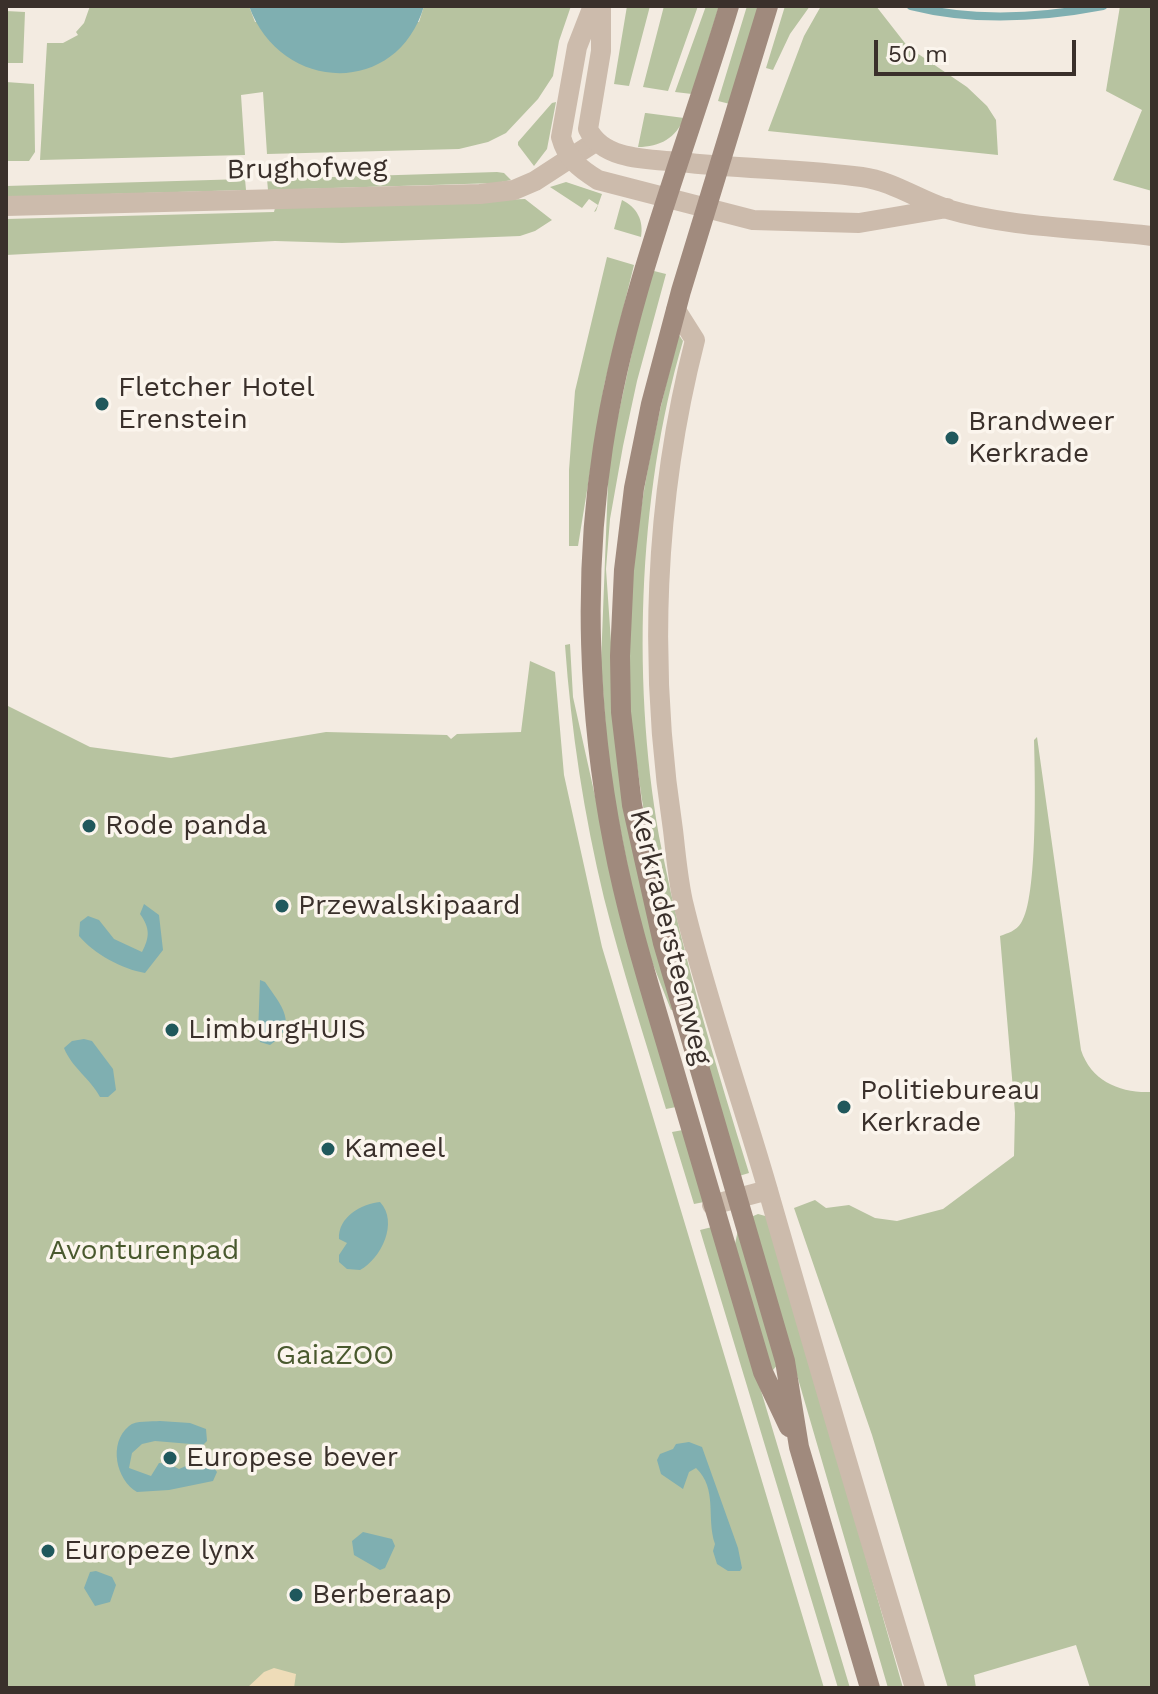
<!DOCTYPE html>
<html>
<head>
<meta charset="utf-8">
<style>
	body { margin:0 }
	#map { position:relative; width:1158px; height:1694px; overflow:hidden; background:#f3ebe1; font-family:"Work Sans",sans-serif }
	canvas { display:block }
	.frame { position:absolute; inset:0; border:8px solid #3a302b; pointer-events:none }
	.scale { position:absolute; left:874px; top:40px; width:202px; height:36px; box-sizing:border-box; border:4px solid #3a302b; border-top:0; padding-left:10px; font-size:24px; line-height:28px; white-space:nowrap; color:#3a302b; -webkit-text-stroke:6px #fbf5ed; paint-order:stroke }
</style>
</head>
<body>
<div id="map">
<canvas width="1158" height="1694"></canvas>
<div class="frame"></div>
<div class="scale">50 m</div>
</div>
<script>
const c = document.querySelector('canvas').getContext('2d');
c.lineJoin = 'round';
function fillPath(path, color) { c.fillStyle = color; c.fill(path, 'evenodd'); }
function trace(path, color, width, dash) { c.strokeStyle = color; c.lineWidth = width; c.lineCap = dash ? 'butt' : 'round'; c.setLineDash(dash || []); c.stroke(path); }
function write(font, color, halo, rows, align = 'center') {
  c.font = font + ' "Work Sans",sans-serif'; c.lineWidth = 7; c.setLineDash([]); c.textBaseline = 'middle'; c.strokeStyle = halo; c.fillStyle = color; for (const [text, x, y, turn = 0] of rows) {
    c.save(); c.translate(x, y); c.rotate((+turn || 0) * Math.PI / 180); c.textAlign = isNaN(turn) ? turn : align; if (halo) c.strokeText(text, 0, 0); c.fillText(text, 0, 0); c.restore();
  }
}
const green = new Path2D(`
	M 90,6 L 249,6 L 255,22 L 419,22 L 424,6 L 571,6 L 559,41 L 553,76 L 538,99 L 506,133 L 488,142 L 459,149 L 267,154 L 263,92 L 241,95 L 245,155 L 40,160 L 47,43 L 63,43 L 78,35 L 76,32 L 84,23 Z
	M 627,6 L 650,6 L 629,86 L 614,84 Z
	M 664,6 L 698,6 L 668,91 L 643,87 Z
	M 706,6 L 719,6 L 692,94 L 675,92 Z
	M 747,6 L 760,6 L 730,104 L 718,101 Z
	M 785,6 L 810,6 L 790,34 L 773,70 L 766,68 Z
	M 821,6 L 876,6 L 908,47 L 967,87 L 987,106 L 996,120 L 998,155 L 768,131 L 804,36 Z
	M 1120,6 L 1152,6 L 1152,191 L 1113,180 L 1142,110 L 1106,91 Z
	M 6,11 L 25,12 L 23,63 L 6,63 Z
	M 6,82 L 34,84 L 35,152 L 29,161 L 6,161 Z
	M 556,102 L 547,149 L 534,166 L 518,145 L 518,142 L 552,103 Z
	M 645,113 L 646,113 L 684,118 C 676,138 660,147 638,147 Z
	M 497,172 L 504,173 L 511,180 L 497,183 L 268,190 L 267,179 Z
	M 245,179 L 246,190 L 6,197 L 6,186 Z
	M 566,182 L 602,194 L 596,211 L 594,212 L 598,205 L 589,199 L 582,208 L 550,187 Z
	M 525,199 L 552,220 L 535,231 L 520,236 L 342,243 L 275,241 L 6,255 L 6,219 L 274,212 L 275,208 Z
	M 622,200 C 637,207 644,221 641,237 L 614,229 Z
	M 607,257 L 634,265 L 604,386 L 578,546 L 569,546 L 569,470 L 575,391 Z
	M 650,270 L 666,274 L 637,381 L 623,446 L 610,519 L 606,569 L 617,730 L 675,1009 L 671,1010 L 641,934 L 609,772 L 601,663 L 609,457 Z
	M 679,335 L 683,341 C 637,496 631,693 662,851 C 684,960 716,1067 749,1173 L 739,1176 C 700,1043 656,910 638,772 C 634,744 627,715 627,687 C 627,567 647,451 679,335 Z
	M 570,644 L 573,697 L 597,805 L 676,1107 L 666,1109 C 645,1039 622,969 604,898 C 584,816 571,730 565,645 Z
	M 530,661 L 555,672 L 564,775 L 602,947 L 824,1688 L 6,1688 L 6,705 L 90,747 L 171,758 L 326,732 L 447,735 L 451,739 L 457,734 L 521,732 Z
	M 1037,737 L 1081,1050 C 1091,1081 1120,1093 1150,1092 L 1152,1688 L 1090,1688 L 1076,1645 L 974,1675 L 976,1688 L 948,1688 L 872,1435 L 794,1208 L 815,1200 L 826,1208 L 849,1205 L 875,1218 L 897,1221 L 943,1209 L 1014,1156 L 1015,1113 L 1000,936 C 1008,933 1016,931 1021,923 C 1038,899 1035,775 1034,740 Z
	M 683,1130 L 704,1202 L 694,1204 L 672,1132 Z
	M 758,1214 L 769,1217 L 903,1688 L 888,1688 L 751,1217 Z
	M 712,1227 L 850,1688 L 838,1688 L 700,1230 Z
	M 738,1230 L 779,1363 L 773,1370 L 770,1368 L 735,1244 Z`);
const sand = new Path2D(`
	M 274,1668 L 296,1674 L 294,1688 L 247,1688 L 264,1672 Z`);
const water = new Path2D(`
	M 249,6 L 424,6 C 397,98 280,93 249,6 Z
	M 144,904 L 159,915 L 163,950 L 145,973 C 122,969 94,954 79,936 L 80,922 L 88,916 L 99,920 L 114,939 L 142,952 C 150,937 150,928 140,914 Z
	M 260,980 L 265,982 C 281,1005 300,1025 270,1045 L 260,1042 L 258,1034 Z
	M 84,1039 L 92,1041 L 113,1069 L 116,1090 L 108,1097 L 100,1097 C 90,1078 72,1068 64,1048 L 72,1041 Z
	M 380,1202 C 399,1222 381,1259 360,1270 L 347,1269 L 339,1262 L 339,1255 L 347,1243 L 339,1239 C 338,1217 361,1204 380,1202 Z
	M 160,1421 L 190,1423 L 206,1429 L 207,1441 L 203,1445 L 155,1441 L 142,1444 L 132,1453 L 129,1468 L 151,1476 L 159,1463 L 169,1464 L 179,1469 C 200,1461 200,1448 217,1472 L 213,1481 L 169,1490 L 137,1492 C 116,1480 108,1443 129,1426 C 136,1420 151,1422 160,1421 Z
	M 689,1442 L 702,1447 L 738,1548 L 742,1568 L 740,1571 L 728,1571 L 717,1564 L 713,1551 L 715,1544 C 706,1517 718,1489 696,1468 L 689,1472 L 683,1489 L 661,1474 L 657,1460 L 660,1454 L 673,1449 L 676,1444 Z
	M 363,1532 L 392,1539 L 395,1546 L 385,1568 L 380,1570 L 354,1555 L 352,1541 Z
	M 96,1571 L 112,1577 L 116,1585 L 110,1602 L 95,1606 L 84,1588 L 90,1572 Z`);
const stream = new Path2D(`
	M 911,6 C 974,22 1040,18 1103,6`);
const minor = new Path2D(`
	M 6,206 L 480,194 L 514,190 L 535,181 L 595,142
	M 676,310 L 695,340 C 654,500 648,667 673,830 C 676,855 678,882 684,906 C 707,1001 740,1094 767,1187 C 815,1354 864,1521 915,1688
	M 712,1205 L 768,1190`);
const tertiary = new Path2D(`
	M 593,6 L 577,47 L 561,137 C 567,159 579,168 598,180 L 753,220 L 859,223 L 947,208
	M 601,6 L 601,51 L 588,129 C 603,161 650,159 680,162 C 741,169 802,169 862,177 C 892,181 919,200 947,209 C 1011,228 1086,228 1152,236`);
const secondary = new Path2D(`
	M 729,6 C 685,153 626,295 603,447 C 583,575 588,715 613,842 C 629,927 657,1010 681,1094 C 708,1187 735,1280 763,1372 L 789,1427
	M 768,6 L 681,291 L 651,404 L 634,488 L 624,570 L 620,656 L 621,712 L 632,805 L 663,943 L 785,1361 L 799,1447 L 870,1688`);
const markers = [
	[102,404,8,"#20585c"],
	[952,438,8,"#20585c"],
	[89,826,8,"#20585c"],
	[282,906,8,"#20585c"],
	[172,1030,8,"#20585c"],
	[844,1107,8,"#20585c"],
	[328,1149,8,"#20585c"],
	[170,1458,8,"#20585c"],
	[48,1551,8,"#20585c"],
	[296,1595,8,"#20585c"]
];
const streetNames = [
	["Brughofweg",307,169,-1],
	["Kerkradersteenweg",670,937,76]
];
const poiNames = [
	["Fletcher Hotel",118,388],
	["Erenstein",118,420],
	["Brandweer",968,422],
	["Kerkrade",968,454],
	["Rode panda",105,826],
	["Przewalskipaard",298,906],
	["LimburgHUIS",188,1030],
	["Politiebureau",860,1091],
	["Kerkrade",860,1123],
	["Kameel",344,1149],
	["Europese bever",186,1458],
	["Europeze lynx",64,1551],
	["Berberaap",312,1595]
];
const parkNames = [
	["Avonturenpad",144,1251],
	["GaiaZOO",335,1356]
];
fillPath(green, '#b7c3a0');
fillPath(sand, '#eedcb8');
fillPath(water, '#7fafb1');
trace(stream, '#7fafb1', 8);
trace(minor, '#ccbbac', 20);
trace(tertiary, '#ccbbac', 20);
trace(secondary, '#a08a7d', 20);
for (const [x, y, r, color] of markers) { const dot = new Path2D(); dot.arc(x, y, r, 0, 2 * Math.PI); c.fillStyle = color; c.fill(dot); trace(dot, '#fbf5ed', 3); }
write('28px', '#3a302b', '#fbf5ed', streetNames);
write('28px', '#3a302b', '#fbf5ed', poiNames, 'left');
write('28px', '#49592e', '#fbf5ed', parkNames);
</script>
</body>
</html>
